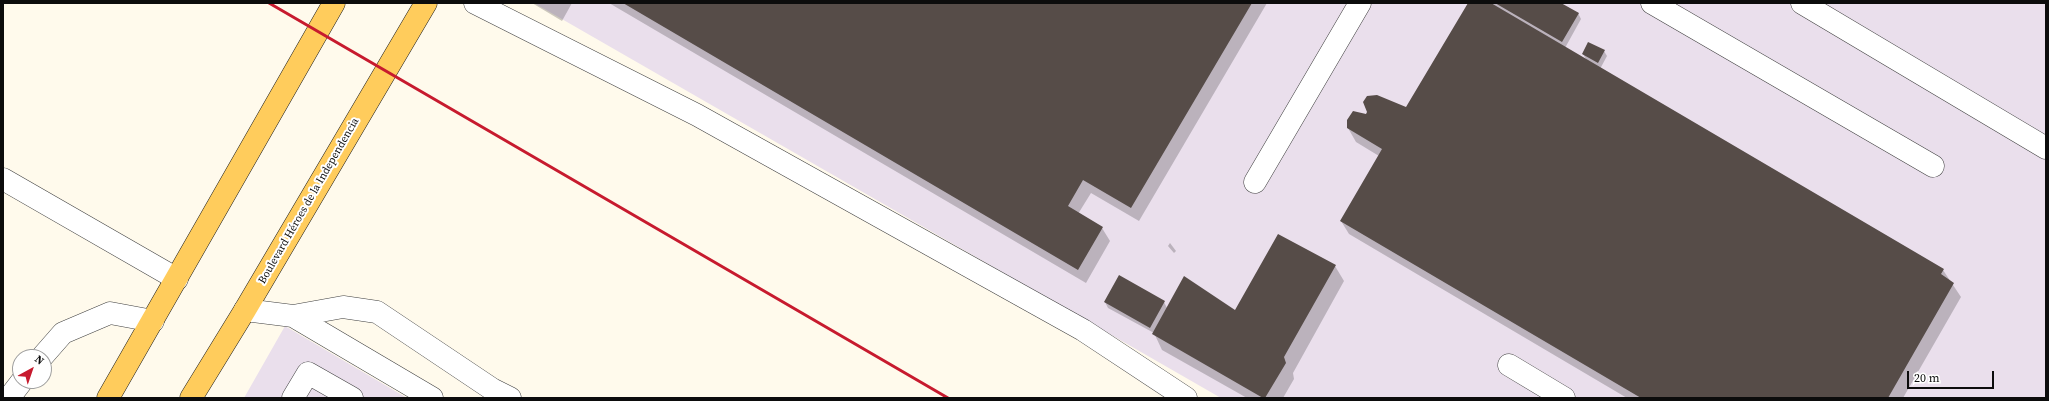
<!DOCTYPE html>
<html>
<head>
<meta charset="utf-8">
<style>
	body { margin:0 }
	#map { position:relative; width:2049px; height:401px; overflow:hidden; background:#fffaec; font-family:"Source Serif 4",serif }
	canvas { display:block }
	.frame { position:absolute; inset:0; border:4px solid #0c0c0c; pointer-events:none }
	.north { position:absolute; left:12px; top:349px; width:40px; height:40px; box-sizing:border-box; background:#fff; border:1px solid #9e9e9e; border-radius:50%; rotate:40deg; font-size:11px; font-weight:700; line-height:16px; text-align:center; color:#0c0c0c }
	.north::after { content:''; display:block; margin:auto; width:14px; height:18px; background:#c71a2e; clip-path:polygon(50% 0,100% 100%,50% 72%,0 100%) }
	.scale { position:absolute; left:1907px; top:371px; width:87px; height:18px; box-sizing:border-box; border:2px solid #0c0c0c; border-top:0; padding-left:5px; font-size:12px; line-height:14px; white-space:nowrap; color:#0c0c0c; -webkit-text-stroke:3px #fff; paint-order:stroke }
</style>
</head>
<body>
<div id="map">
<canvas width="2049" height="401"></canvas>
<div class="frame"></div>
<div class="north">N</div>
<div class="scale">20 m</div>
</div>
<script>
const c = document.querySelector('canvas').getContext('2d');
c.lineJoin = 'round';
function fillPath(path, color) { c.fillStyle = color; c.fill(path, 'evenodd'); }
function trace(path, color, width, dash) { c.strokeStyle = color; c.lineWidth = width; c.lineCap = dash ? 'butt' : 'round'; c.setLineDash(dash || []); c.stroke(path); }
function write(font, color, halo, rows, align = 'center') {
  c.font = font + ' "Source Serif 4",serif'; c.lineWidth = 4; c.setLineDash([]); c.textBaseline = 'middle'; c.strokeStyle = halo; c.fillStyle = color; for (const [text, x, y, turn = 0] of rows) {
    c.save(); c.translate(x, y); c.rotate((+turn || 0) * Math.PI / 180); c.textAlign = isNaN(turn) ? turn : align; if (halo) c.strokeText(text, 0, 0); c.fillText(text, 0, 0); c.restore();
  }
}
const industrial = new Path2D(`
	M 534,3 L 2046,3 L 2046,398 L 1221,398 Z
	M 285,326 L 407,398 L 244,398 Z`);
const shadow = new Path2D(`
	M 532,3 L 572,3 L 562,21 Z
	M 609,3 L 1267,3 L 1139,221 L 1091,193 L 1078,214 L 1102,228 L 1110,241 L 1086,283 Z
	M 1469,3 L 1559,3 L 1578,13 L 1581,19 L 1565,48 L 1587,61 L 1583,54 L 1604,51 L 1607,56 L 1600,69 L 1943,270 L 1961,297 L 1903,398 L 1627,398 L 1349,234 L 1341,221 L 1379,156 L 1356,142 L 1348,128 L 1366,116 L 1407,108 Z
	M 1170,243 L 1176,251 L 1174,253 L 1168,246 Z
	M 1335,266 L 1344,281 L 1293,373 L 1294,379 L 1283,398 L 1247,398 L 1162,350 L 1154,333 L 1108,308 L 1105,302 L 1164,302 L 1167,308 L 1236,311 Z`);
const building = new Path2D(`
	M 623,3 L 1252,3 L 1131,208 L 1083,180 L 1068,206 L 1103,227 L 1078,270 Z
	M 1468,3 L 1491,3 L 1944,269 L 1941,274 L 1954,283 L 1888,398 L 1641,398 L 1340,221 L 1382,149 L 1347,128 L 1347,120 L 1353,111 L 1366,114 L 1367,112 L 1363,102 L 1367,96 L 1377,95 L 1406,107 Z
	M 1495,3 L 1561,3 L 1579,13 L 1562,42 Z
	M 1588,42 L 1605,50 L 1598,63 L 1582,54 Z
	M 1278,234 L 1336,265 L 1284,357 L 1286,363 L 1265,398 L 1263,398 L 1152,334 L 1184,276 L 1235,310 Z
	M 1119,275 L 1165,301 L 1150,328 L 1104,302 Z`);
const minor = new Path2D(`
	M 475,3 L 697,115 L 1083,330 L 1186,398
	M 1652,3 L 1933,166
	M 1802,3 L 2046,148
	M 3,179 L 177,279
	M 1255,182 L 1360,3
	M 245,310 L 293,316 L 343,307 L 377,312 L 492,389 L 510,398
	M 293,316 L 432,398
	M 42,357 L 63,333 L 110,313 L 153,321
	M 1509,365 L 1564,398
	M 9,398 L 22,381
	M 293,398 L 308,373 L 352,398`);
const major = new Path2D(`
	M 108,398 L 334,3
	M 191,398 L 245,310 L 426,3`);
const rail = new Path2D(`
	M 269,3 L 948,398`);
const streetNames = [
	["Boulevard Héroes de la Independencia",309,201,-60]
];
fillPath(industrial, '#eadfec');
fillPath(shadow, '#0003');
fillPath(building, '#564c48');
trace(minor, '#3f3f3f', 23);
trace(major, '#1d1d1d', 23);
trace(minor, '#fff', 22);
trace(major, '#ffcc5c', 22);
trace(rail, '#c71a2e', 3);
write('11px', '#0c0c0c', '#fff', streetNames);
</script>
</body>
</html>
